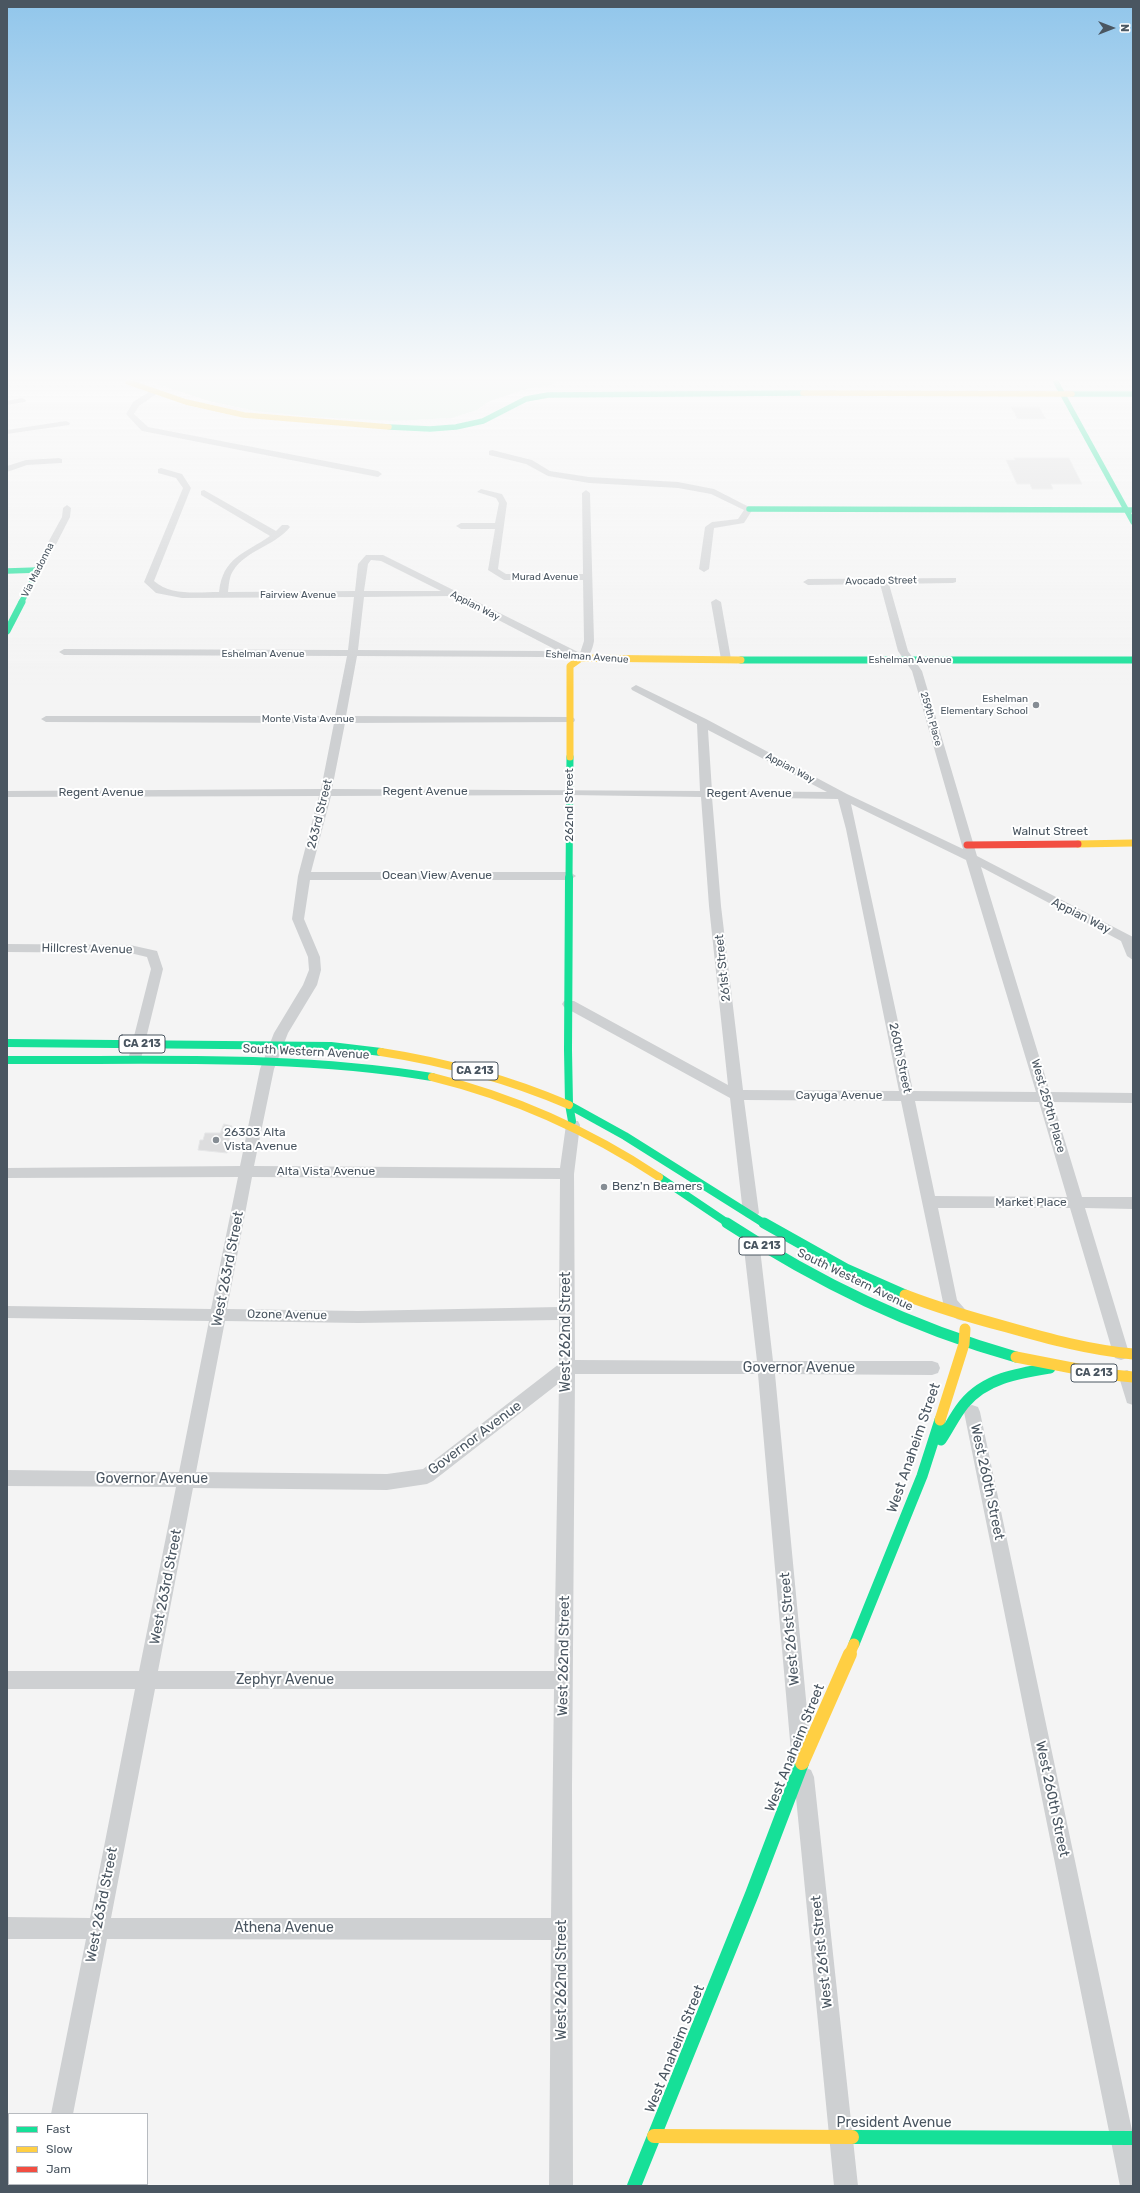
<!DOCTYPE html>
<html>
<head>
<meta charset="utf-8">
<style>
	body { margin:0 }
	#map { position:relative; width:1140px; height:2193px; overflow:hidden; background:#f4f4f4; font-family:Rubik,sans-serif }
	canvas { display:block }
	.frame { position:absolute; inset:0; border:8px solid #4a5661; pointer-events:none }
	.legend { position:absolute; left:8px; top:2113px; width:140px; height:72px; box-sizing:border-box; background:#fff; border:1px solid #b7bbc0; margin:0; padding:5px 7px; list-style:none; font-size:12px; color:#4a5661 }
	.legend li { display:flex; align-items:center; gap:8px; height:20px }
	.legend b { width:20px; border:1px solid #b7bbc0 }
	.north { position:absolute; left:1092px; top:8px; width:40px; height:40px; -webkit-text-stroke:3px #fff; paint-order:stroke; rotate:90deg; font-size:11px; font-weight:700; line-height:16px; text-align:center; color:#4a5661 }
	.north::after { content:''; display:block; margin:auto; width:14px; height:18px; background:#4a5661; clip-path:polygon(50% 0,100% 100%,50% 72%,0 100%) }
</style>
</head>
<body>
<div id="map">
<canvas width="1140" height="2193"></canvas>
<div class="frame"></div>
<ul class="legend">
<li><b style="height:5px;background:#16e098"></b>Fast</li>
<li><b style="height:5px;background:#ffcf43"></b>Slow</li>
<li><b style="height:5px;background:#f24e42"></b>Jam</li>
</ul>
<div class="north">N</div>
</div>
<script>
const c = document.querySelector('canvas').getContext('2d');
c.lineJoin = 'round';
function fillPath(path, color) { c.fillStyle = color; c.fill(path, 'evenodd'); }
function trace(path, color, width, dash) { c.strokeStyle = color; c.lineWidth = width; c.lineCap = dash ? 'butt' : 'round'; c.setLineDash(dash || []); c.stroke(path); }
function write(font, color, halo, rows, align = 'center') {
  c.font = font + ' Rubik,sans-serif'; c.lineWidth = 4; c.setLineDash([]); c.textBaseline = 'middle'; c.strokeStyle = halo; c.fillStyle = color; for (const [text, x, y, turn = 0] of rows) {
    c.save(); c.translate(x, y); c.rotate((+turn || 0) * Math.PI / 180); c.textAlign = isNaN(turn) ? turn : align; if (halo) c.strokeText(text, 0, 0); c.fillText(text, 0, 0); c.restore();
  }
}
const green = new Path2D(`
	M 151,382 L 555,382 L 549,386 L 526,389 L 490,401 L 477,410 L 452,418 L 393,421 L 314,417 L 255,411 L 209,401 Z`);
const building = new Path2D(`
	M 1011,407 L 1039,407 L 1046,419 L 1018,419 Z
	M 1014,458 L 1069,458 L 1082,484 L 1051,484 L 1053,489 L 1032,489 L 1030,484 L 1017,484 L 1006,460 L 1015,460 Z
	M 224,1124 L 232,1126 L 227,1153 L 198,1150 L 200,1140 L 203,1140 L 205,1133 L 220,1133 Z`);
const street = new Path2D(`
	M 152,390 L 159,392 L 139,406 L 134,414 L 148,427 L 378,471 L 382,474 L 378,477 L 142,431 L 126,414 L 133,402 Z
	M 22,398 L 26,400 L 25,402 L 7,405 L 7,401 Z
	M 66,421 L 70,423 L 69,425 L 7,434 L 7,430 Z
	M 492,450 L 532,460 L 550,471 L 589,477 L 678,482 L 714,489 L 753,509 L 744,523 L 714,528 L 709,569 L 704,572 L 699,569 L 705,527 L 712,522 L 738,519 L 744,510 L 711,494 L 678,488 L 589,483 L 548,476 L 526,464 L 489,455 L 489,451 Z
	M 59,458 L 62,459 L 62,463 L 27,465 L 7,472 L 7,466 L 26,460 Z
	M 161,468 L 182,474 L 191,488 L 154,581 C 171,596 197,592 219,592 C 223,557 244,554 270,536 L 201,495 L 201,491 L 204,490 L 276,531 L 282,525 L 288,525 L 290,527 C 275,546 246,550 233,571 C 229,577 229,585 228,592 L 355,591 L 358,564 L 366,555 L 383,555 L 580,653 L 584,641 L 583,580 L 504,580 L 488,570 L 495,529 L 461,529 L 456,526 L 461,523 L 495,523 L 499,503 L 496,498 L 477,492 L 481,489 L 502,494 L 507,503 L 498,569 L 506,574 L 583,574 L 582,493 L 586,490 L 590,493 L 594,641 C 592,653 586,665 573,658 L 568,660 L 542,657 L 357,656 L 346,716 L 570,717 L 574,718 L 575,720 L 574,722 L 345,723 L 332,789 L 700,791 L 697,724 L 632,690 L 631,688 L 636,685 L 706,719 L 847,794 L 963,849 L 912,671 L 898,651 L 880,584 L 808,585 L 803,582 L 808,579 L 956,578 L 956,582 L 953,583 L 889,584 L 908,651 L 922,671 L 977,856 L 1133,937 L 1133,960 L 1127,956 L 1121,941 L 981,867 L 1050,1092 L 1133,1093 L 1133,1103 L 1053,1102 L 1082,1197 L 1133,1197 L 1133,1209 L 1085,1208 L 1129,1353 L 1127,1358 L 1121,1360 L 1115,1358 L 1113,1353 L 1070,1208 L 938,1208 L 957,1300 L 970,1315 L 968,1320 C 957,1323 952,1315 944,1307 L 901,1101 L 744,1100 L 759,1213 L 756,1217 L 751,1219 L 746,1217 L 743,1213 L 730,1098 L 564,1007 L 562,1004 L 564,1001 L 574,1001 L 728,1085 L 709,906 L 701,797 L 570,795 L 331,796 L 311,872 L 570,872 L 576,876 L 570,880 L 310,880 L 304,919 L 320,957 L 321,970 L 317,985 L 288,1033 L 274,1069 L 254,1166 L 560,1168 L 566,1125 L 568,1121 L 578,1121 L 580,1125 L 574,1174 L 575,1360 L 757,1361 L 743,1240 L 746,1236 L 751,1234 L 756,1236 L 759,1240 L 773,1361 L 932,1361 L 938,1363 L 940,1368 L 938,1373 L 932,1375 L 775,1374 L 811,1752 L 808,1759 L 801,1762 L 794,1759 L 791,1752 L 758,1374 L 575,1374 L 572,1786 L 573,2186 L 549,2186 L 551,1940 L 107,1939 L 73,2114 L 51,2114 L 86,1939 L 7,1939 L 7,1917 L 90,1918 L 135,1689 L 7,1689 L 7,1671 L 139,1671 L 176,1487 L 7,1486 L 7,1470 L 179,1472 L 209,1321 L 7,1318 L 7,1306 L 211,1309 L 238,1177 L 7,1178 L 7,1168 L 240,1166 L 260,1069 L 274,1033 L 303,985 L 309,970 L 308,957 L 292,919 L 298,876 L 319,796 L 7,797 L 7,791 L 321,789 L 334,723 L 46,722 L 41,719 L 46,716 L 335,716 L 347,656 L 64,655 L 59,652 L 64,649 L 348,650 L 354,597 L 182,598 L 156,593 L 144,582 L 183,488 L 176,478 L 158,473 L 158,469 ZM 371,560 L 381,561 L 441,591 L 364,591 L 368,564 ZM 452,596 L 564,654 L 542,651 L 358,650 L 364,597 ZM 708,730 L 827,792 L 712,791 ZM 712,797 L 838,799 L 846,829 L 899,1091 L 743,1090 L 721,906 ZM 851,804 L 966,860 L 1036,1092 L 913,1091 ZM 915,1101 L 1039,1102 L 1067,1197 L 935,1196 ZM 252,1177 L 560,1179 L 559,1307 L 358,1311 L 227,1309 ZM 559,1320 L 559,1364 L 423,1469 L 387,1474 L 196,1472 L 225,1321 L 358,1323 ZM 559,1383 L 554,1671 L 158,1671 L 193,1488 L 387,1490 L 427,1484 L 433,1481 ZM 155,1689 L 554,1689 L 551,1918 L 111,1918 Z
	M 67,505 L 71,508 L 70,517 L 43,570 L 38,573 L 35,572 L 33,570 L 62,517 L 63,508 Z
	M 716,599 L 721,602 L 731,659 L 726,662 L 721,659 L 711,602 Z
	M 7,944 L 130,945 L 157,951 L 163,969 L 140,1063 L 130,1063 L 128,1060 L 151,969 L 147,957 L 130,953 L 7,952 Z
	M 1127,1370 L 1133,1373 L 1133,1405 L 1127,1403 L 1119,1377 L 1121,1372 Z
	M 972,1405 L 978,1407 L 980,1412 L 1133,2135 L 1133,2186 L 1120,2186 L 964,1412 L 966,1407 Z
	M 804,1767 L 811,1770 L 814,1777 L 858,2186 L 834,2186 L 794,1777 L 797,1770 Z
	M 37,2184 L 61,2184 L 61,2186 L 37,2186 Z`);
const fastFar4 = new Path2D(`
	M 1056,382 L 1133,522
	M 1072,394 L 1133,394
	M 389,427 L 430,429 L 456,427 L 483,421 L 526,399 L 548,395 L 803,393
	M 749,509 L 1133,510
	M 7,571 L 38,570 L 21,603`);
const fastFar3 = new Path2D(`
	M 7,631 L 22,602
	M 741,660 L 1133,660
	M 569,879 L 570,757`);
const fastFar2 = new Path2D(`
	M 569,878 L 568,1050 L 569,1104 L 572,1121
	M 7,1043 L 331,1046 L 381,1052
	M 7,1060 C 149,1061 292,1054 432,1077
	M 569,1105 L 625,1136 L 765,1224
	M 659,1177 L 729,1224`);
const fastFar1 = new Path2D(`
	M 727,1223 C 819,1283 910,1327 1016,1357
	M 764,1223 L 846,1269 L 905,1295
	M 941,1440 C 949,1428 955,1415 964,1404 C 985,1378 1019,1373 1050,1368
	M 854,1644 L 922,1476 L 940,1420`);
const fast = new Path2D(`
	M 852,2137 L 1133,2138
	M 634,2186 L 752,1894 L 802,1763`);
const slowFar4 = new Path2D(`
	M 128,382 L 186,402 L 244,415 L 389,427
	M 803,393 L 1072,394`);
const slowFar3 = new Path2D(`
	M 570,757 L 570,666 L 581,658 L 741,660
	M 1078,844 L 1133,843`);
const slowFar2 = new Path2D(`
	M 381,1052 C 446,1062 508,1079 569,1105
	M 432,1077 C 514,1097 588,1130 659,1177`);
const slowFar1 = new Path2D(`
	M 905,1295 C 939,1308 973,1318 1007,1327 C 1049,1339 1090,1350 1133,1354
	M 1016,1357 L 1103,1374 L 1133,1377
	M 940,1420 L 964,1344 L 965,1329
	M 849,1655 L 854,1644`);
const slow = new Path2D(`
	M 802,1763 L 850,1654
	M 654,2136 L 852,2137`);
const jam = new Path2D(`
	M 967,845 L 1078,844`);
const markers = [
	[1036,705,4,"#868d94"],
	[216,1140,4,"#868d94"],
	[604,1187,4,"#868d94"]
];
const farStreetnames = [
	["Via Madonna",38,570,-63],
	["Murad Avenue",545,577],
	["Avocado Street",881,581,-1],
	["Fairview Avenue",298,595],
	["Appian Way",475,606,27],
	["Eshelman Avenue",263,654],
	["Eshelman Avenue",587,657,4],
	["Eshelman Avenue",910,660],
	["Monte Vista Avenue",308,719],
	["259th Place",931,719,74],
	["Appian Way",790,768,28]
];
const farPoinames = [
	["Eshelman",1028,699],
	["Elementary School",1028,711]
];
const shields = [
	[142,1044,46],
	[475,1071,46],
	[762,1246,46],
	[1094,1373,46]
];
const shieldNames = [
	["CA 213",142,1044],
	["CA 213",475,1071],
	["CA 213",762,1246],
	["CA 213",1094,1373]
];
const streetNames = [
	["Regent Avenue",425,792],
	["Regent Avenue",101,793],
	["Regent Avenue",749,794],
	["262nd Street",570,805,-90],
	["263rd Street",320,814,-76],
	["Walnut Street",1050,832],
	["Ocean View Avenue",437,876],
	["Appian Way",1081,916,27],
	["Hillcrest Avenue",87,949,1],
	["261st Street",723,968,-96],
	["South Western Avenue",306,1052,3],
	["260th Street",900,1058,78],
	["Cayuga Avenue",839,1096],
	["West 259th Place",1048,1106,74],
	["Alta Vista Avenue",326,1172],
	["Market Place",1031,1203],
	["South Western Avenue",855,1280,26],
	["Ozone Avenue",287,1315,1]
];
const poiNames = [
	["26303 Alta",224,1133],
	["Vista Avenue",224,1147],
	["Benz'n Beamers",612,1187]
];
const nearStreetnames = [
	["West 263rd Street",228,1269,-79],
	["West 262nd Street",566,1332,-90],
	["Governor Avenue",799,1368],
	["Governor Avenue",475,1438,-37],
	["West Anaheim Street",914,1448,-71],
	["Governor Avenue",152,1479],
	["West 260th Street",987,1482,78],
	["West 263rd Street",166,1587,-79],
	["West 261st Street",790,1629,-95],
	["West 262nd Street",564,1656,-89],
	["Zephyr Avenue",285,1680],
	["West Anaheim Street",795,1748,-68],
	["West 260th Street",1052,1799,78],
	["West 263rd Street",102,1905,-79],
	["Athena Avenue",284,1928],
	["West 261st Street",822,1952,-96],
	["West 262nd Street",562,1980,-90],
	["West Anaheim Street",675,2049,-68],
	["President Avenue",894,2123]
];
fillPath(green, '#d9f2e3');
fillPath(building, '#ddddde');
trace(building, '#e5e6e7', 1);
fillPath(street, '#ced0d2');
trace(fastFar4, '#16e098', 5.5);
trace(fastFar3, '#16e098', 7);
trace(fastFar2, '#16e098', 8);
trace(fastFar1, '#16e098', 11);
trace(fast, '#16e098', 14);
trace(slowFar4, '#ffcf43', 5.5);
trace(slowFar3, '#ffcf43', 7);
trace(slowFar2, '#ffcf43', 8);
trace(slowFar1, '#ffcf43', 11);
trace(slow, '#ffcf43', 14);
trace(jam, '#f24e42', 7);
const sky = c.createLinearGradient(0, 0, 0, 689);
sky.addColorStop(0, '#91c6eb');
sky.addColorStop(0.55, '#fafafa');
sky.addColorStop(1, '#fafafa00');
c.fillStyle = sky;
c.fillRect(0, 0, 1140, 689);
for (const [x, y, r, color] of markers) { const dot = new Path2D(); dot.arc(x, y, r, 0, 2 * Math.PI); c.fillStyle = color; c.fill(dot); trace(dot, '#fff', 1.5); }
write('10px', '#4a5661', '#fff', farStreetnames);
write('10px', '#4a5661', '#fff', farPoinames, 'right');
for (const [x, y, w] of shields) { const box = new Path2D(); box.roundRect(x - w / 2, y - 9, w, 18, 3); c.fillStyle = '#fff'; c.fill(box); trace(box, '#4a5661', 1); }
write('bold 11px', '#4a5661', null, shieldNames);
write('12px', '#4a5661', '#fff', streetNames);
write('12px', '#4a5661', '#fff', poiNames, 'left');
write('14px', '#4a5661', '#fff', nearStreetnames);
</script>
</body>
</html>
